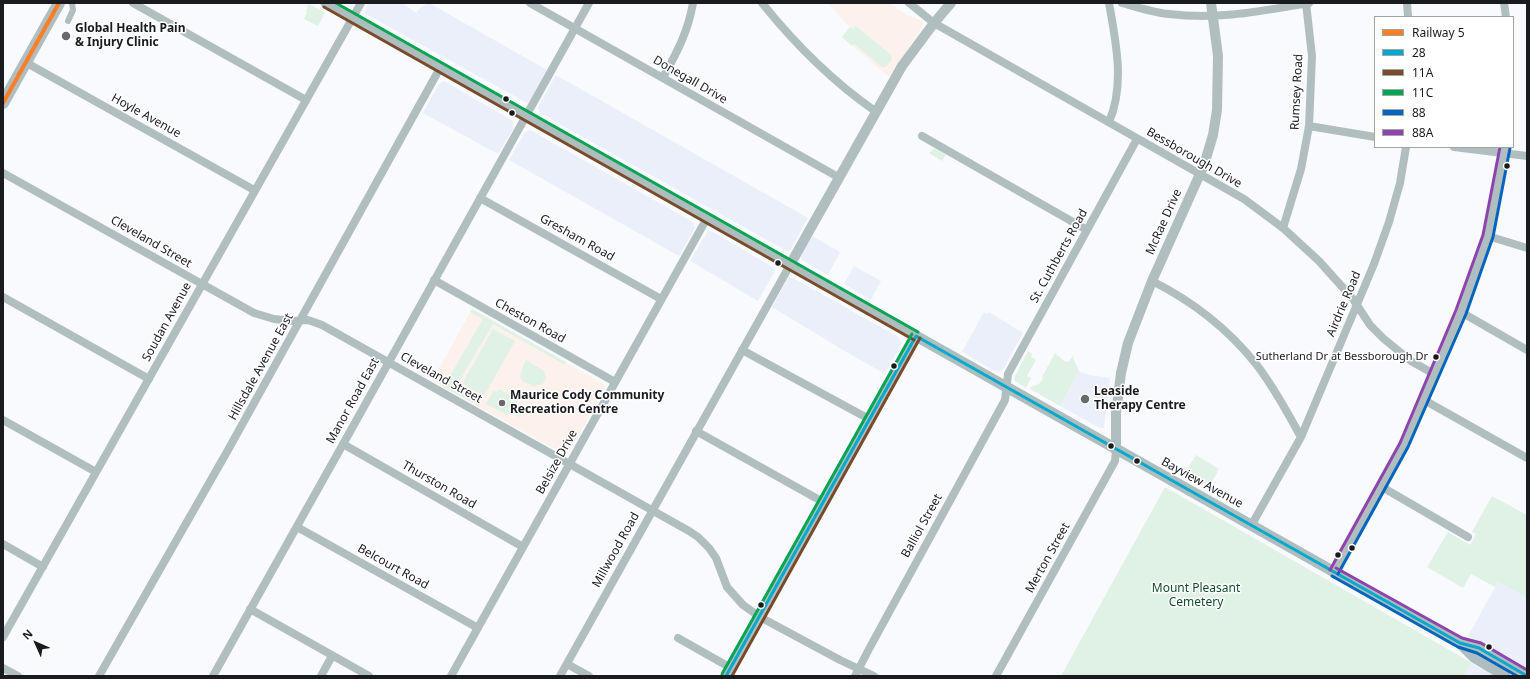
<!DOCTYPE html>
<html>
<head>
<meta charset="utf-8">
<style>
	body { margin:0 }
	#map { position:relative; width:1530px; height:679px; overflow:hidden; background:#f9fafd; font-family:"Noto Sans",sans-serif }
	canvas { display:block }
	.frame { position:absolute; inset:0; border:4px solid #1a1b1f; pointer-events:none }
	.legend { position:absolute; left:1374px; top:16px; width:140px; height:132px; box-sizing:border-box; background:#fff; border:1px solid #a3a4a5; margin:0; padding:5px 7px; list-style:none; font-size:12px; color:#1a1b1f }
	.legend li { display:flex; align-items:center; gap:8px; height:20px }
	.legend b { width:20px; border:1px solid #a3a4a5 }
	.north { position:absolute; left:16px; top:623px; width:40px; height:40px; -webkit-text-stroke:3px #fff; paint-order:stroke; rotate:315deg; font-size:11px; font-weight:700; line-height:16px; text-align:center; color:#1a1b1f }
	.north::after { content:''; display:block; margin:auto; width:14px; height:18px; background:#1a1b1f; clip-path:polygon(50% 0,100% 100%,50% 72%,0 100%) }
</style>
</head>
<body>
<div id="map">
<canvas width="1530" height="679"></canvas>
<div class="frame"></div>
<ul class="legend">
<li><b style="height:5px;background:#ff7d24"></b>Railway 5</li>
<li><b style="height:5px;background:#00a9ce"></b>28</li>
<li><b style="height:5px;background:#7a4b2a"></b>11A</li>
<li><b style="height:5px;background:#00a651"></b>11C</li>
<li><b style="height:5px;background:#0065bd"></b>88</li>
<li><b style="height:5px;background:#8e44ad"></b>88A</li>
</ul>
<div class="north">N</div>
</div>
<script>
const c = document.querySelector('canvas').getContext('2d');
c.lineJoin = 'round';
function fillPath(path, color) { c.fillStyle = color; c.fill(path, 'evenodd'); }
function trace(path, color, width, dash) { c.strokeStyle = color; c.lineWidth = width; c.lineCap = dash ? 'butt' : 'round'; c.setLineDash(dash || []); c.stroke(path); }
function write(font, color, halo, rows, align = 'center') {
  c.font = font + ' "Noto Sans",sans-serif'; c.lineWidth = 3; c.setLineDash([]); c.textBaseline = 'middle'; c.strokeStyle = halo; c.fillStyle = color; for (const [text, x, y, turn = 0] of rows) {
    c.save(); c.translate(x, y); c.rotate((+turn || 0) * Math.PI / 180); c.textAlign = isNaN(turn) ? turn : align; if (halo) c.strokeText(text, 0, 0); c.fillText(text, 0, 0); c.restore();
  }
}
const built = new Path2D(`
	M 368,3 L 402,3 L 416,13 L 421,7 L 429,3 L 547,70 L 530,101 L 527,103 L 366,14 L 365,12 Z
	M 556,75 L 808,218 L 790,250 L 788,251 L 785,250 L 540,113 L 538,107 Z
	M 444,81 L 513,121 L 513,129 L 498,154 L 423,113 L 439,84 Z
	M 530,130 L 693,222 L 695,228 L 679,256 L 509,160 L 525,132 Z
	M 708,231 L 713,232 L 776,269 L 758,301 L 690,261 Z
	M 812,236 L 840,252 L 828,275 L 802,260 L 801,257 L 802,253 Z
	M 854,266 L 881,281 L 871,300 L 844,284 Z
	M 789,277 L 793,278 L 898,337 L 902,343 L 885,374 L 848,353 L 772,307 Z
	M 984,312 L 988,314 L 989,312 L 1023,333 L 1004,368 L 1000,372 L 995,371 L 962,352 Z
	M 1079,371 L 1089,375 L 1110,378 L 1104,428 L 1100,428 L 1060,406 Z
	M 1498,582 L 1527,598 L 1526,667 L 1521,667 L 1468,636 Z
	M 1472,663 L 1494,676 L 1464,676 Z`);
const education = new Path2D(`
	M 827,3 L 889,3 L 905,14 L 922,21 L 923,26 L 889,77 L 842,37 L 850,27 Z
	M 472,309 L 604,384 L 605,389 L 568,453 L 562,453 L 432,381 Z`);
const green = new Path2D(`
	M 309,4 L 325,13 L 318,26 L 304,19 L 307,12 L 306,11 L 308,7 L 307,6 Z
	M 856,26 L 891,55 L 892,60 L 885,67 L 882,67 L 854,44 L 852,46 L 842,37 L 850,27 L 853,29 Z
	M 934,148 L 946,155 L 942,161 L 929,153 Z
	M 472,309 L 566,362 L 565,365 L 493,324 L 458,383 L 459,387 L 480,397 L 478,401 L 473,403 L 443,387 L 444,382 L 446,383 L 483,319 L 470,312 Z
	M 493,329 L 515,341 L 484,396 L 462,384 Z
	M 1028,351 L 1032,354 L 1031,357 L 1036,360 L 1027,376 L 1031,378 L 1026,388 L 1015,381 L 1014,378 Z
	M 1055,353 L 1064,361 L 1068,362 L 1074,355 L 1073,358 L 1079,371 L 1060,406 L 1030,389 L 1031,387 L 1039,384 L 1043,378 L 1042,377 Z
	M 526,360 L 541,369 L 544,371 L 546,378 L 542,385 L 536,385 L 535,387 L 527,383 L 523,382 L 520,377 L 523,366 Z
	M 499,389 L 518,399 L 516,402 L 518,403 L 518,408 L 524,410 L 520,417 L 509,413 L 507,415 L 486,404 L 494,390 L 497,392 Z
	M 1196,455 L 1219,469 L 1209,487 L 1185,473 Z
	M 1165,487 L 1472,663 L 1464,676 L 1061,676 Z
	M 1492,496 L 1527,515 L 1527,598 L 1498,582 L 1495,587 L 1471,574 L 1463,588 L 1427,567 L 1448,532 L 1470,545 L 1476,534 L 1472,532 Z`);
const pedestrian = new Path2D(`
	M 68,21 L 73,10 L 72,3`);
const minor = new Path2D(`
	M 133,3 L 306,100
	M 530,3 L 838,177
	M 762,3 C 795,44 832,81 875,111
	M 909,3 L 934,23 L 1244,199 L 1283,228 L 1319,261 L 1353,299 L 1370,325 L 1384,339 L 1411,361 L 1434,374
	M 1109,3 C 1116,42 1125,85 1109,122
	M 1122,3 C 1137,7 1154,13 1169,14 C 1219,20 1261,11 1309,3
	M 1407,3 L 1408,17
	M 1504,3 L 1506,17
	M 25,62 L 254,190
	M 663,78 C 677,52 688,32 693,3
	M 1309,126 L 1375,137
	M 922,136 L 1087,230
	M 1454,147 L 1527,156
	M 3,173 L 254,313 L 274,319 L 292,321 L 308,320 L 322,325 L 689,531 L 698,537 L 709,548 L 716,558 L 727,587 L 743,605 L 760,617 L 840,660 L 874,676
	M 480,198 L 661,299
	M 1283,228 L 1301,169 L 1309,126 L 1312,56 L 1306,3
	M 1488,236 L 1527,248
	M 434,280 L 615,382
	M 1152,281 C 1192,301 1228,329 1256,364 C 1274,387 1287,412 1301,437
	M 3,297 L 149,379
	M 1461,312 L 1527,350
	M 742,350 L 869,419
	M 1424,400 L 1527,458
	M 3,420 L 96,472
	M 696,431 L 823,502
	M 343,444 L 523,547
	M 1382,487 L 1468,537
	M 1251,526 L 1301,437 L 1374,264 L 1389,222 L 1400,183 L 1406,147
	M 297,527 L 478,628
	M 3,544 L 43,567
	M 1334,572 L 1404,445 L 1461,312 L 1488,236 L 1505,147
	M 250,609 L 369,676
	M 3,637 L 361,3
	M 678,638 L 731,668
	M 567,664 L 589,676
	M 3,668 L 18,676
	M 99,676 L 228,450 L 440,68
	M 213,676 L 356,421 L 589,3
	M 321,676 L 332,656
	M 451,676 L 707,218
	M 560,676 L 790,265
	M 855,676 L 869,649 L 1005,400 L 1008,374 L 1137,139
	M 996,676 L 1115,461 L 1116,450`);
const tertiary = new Path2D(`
	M 790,265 L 902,66 L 934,23 L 951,3
	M 1116,450 L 1116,413 L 1121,373 L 1128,343 L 1152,281 L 1204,165 L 1213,135 L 1217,110 L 1218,56 L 1211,3
	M 726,676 L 916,336`);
const secondary = new Path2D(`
	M 326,3 L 1460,643 L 1474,657 L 1505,676
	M 1460,643 L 1479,648 L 1527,676`);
const primary = new Path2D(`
	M 3,103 L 59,3`);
const bus1 = new Path2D(`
	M 916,336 L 1460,643 L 1479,648 L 1527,676
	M 726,676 L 916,336`);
const bus2 = new Path2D(`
	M 324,7 L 914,340
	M 732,676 L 920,338`);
const bus3 = new Path2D(`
	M 336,3 L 918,332
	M 722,674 L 912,334`);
const bus4 = new Path2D(`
	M 1338,574 L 1408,447 L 1466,314 L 1493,237 L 1510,148
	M 1332,576 L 1458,647 L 1477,653 L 1517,676`);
const bus5 = new Path2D(`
	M 1336,568 L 1462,638 L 1481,643 L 1527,670
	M 1330,570 L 1400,443 L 1456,310 L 1483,235 L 1500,147`);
const rail1 = new Path2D(`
	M 3,103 L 59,3`);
const markers = [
	[66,36,5,"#68696d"],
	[506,99,3.5,"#1a1b1f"],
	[512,113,3.5,"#1a1b1f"],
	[1507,166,3.5,"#1a1b1f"],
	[778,263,3.5,"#1a1b1f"],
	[1436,357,3.5,"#1a1b1f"],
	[894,366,3.5,"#1a1b1f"],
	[1085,399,5,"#68696d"],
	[502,403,4,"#68696d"],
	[1111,446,3.5,"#1a1b1f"],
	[1137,461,3.5,"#1a1b1f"],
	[1352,548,3.5,"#1a1b1f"],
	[1338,555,3.5,"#1a1b1f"],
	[761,605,3.5,"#1a1b1f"],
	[1489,647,3.5,"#1a1b1f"]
];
const busNames = [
	["Sutherland Dr at Bessborough Dr",1428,357]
];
const poiNames = [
	["Global Health Pain",75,29],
	["& Injury Clinic",75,43],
	["Leaside",1094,392],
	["Therapy Centre",1094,406],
	["Maurice Cody Community",510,396],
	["Recreation Centre",510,410]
];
const streetNames = [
	["Donegall Drive",690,80,30],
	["Rumsey Road",1297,92,-87],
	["Hoyle Avenue",146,116,29],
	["Bessborough Drive",1194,158,30],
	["McRae Drive",1164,222,-66],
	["Gresham Road",577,238,29],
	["Cleveland Street",151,242,30],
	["St. Cuthberts Road",1059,256,-61],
	["Airdrie Road",1344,304,-67],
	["Cheston Road",530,321,29],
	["Soudan Avenue",167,322,-61],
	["Hillsdale Avenue East",261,367,-61],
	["Cleveland Street",441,378,29],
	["Manor Road East",353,401,-61],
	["Belsize Drive",557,462,-61],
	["Bayview Avenue",1202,483,29],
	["Thurston Road",439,485,30],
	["Balliol Street",922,526,-61],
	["Millwood Road",616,550,-61],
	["Merton Street",1048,558,-61],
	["Belcourt Road",393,567,29]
];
const parkNames = [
	["Mount Pleasant",1196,589],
	["Cemetery",1196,603]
];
fillPath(built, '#ebeffa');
fillPath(education, '#fcf2eb');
fillPath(green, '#e0f1e6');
trace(pedestrian, '#b1bebf', 6);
trace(minor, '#b1bebf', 8);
trace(tertiary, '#b1bebf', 10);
trace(secondary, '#aebdbe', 11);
trace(primary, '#aebec1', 12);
trace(bus1, '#00a9ce', 3);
trace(bus2, '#7a4b2a', 3);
trace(bus3, '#00a651', 3);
trace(bus4, '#0065bd', 3);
trace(bus5, '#8e44ad', 3);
trace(rail1, '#ff7d24', 4);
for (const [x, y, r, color] of markers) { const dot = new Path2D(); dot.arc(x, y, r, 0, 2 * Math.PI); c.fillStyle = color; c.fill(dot); trace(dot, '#fff', 1.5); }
write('11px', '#1a1b1f', '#fff', busNames, 'right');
write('bold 12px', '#1a1b1f', '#fff', poiNames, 'left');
write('12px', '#1a1b1f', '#fff', streetNames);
write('12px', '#134c2c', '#fff', parkNames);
</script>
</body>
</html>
